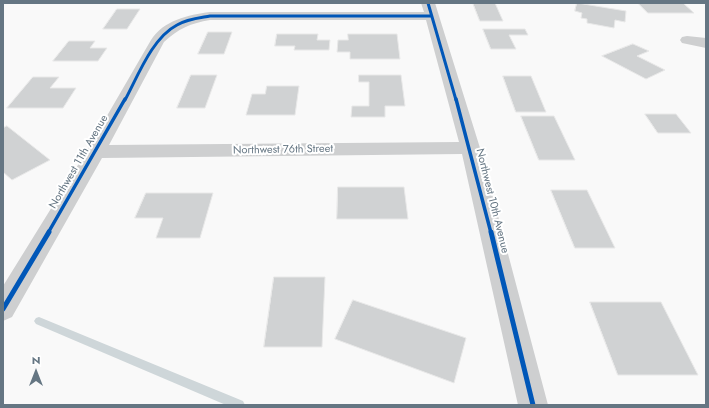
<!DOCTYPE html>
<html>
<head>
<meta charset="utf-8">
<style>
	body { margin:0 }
	#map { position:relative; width:709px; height:408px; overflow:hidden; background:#f9f9f9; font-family:Jost,sans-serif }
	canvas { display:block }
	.frame { position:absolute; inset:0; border:4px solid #657683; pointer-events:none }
	.north { position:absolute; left:16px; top:352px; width:40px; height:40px; -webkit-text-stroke:3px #fff; paint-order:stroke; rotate:0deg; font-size:11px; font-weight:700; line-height:16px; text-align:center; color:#657683 }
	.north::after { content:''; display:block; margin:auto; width:14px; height:18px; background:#657683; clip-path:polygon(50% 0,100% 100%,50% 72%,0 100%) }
</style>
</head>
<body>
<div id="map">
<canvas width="709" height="408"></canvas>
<div class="frame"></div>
<div class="north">N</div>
</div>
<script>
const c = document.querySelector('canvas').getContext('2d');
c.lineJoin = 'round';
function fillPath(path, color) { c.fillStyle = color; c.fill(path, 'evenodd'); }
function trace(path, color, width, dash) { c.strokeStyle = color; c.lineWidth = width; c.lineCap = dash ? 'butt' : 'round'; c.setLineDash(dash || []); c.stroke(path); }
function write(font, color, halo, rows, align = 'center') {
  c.font = font + ' Jost,sans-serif'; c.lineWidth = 4; c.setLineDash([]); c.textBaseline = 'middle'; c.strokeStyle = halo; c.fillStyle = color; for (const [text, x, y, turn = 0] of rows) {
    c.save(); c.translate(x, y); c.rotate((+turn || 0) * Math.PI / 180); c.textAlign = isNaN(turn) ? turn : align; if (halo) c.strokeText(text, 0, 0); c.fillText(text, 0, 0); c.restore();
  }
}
const stream = new Path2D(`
	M 39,317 L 243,401 L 245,405 L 226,405 L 36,324 L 34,321 L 36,318 Z`);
const building = new Path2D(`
	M 473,3 L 495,3 L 503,21 L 480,21 Z
	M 577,3 L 626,11 L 625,22 L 615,20 L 614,28 L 587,23 L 587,19 L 581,18 L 582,13 L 575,11 Z
	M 638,3 L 683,3 L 694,13 L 648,13 Z
	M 117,9 L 140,9 L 127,29 L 103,29 Z
	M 483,29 L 525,29 L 528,35 L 509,35 L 516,49 L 491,49 Z
	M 208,32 L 232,32 L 224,54 L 198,54 Z
	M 277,34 L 318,34 L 317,40 L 330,40 L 329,50 L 294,50 L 295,46 L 275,46 Z
	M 348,34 L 397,34 L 400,59 L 350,59 L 350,52 L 337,52 L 338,40 L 348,40 Z
	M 69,41 L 95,41 L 90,48 L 107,48 L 98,61 L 53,61 Z
	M 633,44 L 649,51 L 637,56 L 665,70 L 646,79 L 602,56 Z
	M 191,75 L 217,75 L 205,108 L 177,108 Z
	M 359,75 L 401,75 L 405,106 L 385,106 L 385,117 L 351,117 L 352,106 L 369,106 L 369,82 L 359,82 Z
	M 503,76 L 531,76 L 546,112 L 516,112 Z
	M 33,77 L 59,77 L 50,88 L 76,88 L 63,108 L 7,108 Z
	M 267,86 L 299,86 L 295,115 L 246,115 L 252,94 L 265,94 Z
	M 645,114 L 676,114 L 691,133 L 658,133 Z
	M 521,116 L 554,116 L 575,160 L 539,160 Z
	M 7,126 L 50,160 L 12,180 L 3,172 L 3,128 Z
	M 338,187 L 404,187 L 408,219 L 337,219 Z
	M 551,190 L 587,190 L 615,248 L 575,248 Z
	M 146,193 L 213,193 L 200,238 L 156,238 L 163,218 L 135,218 Z
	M 274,277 L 325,277 L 322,347 L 264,347 Z
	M 353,300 L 466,338 L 454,383 L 335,339 Z
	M 590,302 L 661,302 L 698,375 L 618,375 Z`);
const minor = new Path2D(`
	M 421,3 L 435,3 L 480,148 L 548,405 L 518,405 L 462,154 L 102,158 L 12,317 L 3,321 L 3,286 L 86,152 L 151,40 C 164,20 188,15 210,12 L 424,12 ZM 210,20 L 426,20 L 459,142 L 109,145 L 164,42 C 178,29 191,23 210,20 Z
	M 687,36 L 706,38 L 706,48 L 682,43 L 680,40 L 682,37 Z`);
const cyclewayFar2 = new Path2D(`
	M 428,3 L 456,100
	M 125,100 C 138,76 152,38 177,25 C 187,19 199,18 210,16 L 431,16`);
const cyclewayFar1 = new Path2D(`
	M 456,99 L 491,233
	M 48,233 L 125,99`);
const cycleway = new Path2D(`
	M 491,232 L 533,405
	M 3,309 L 49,232`);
const streetNames = [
	["Northwest 76th Street",283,150,-1],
	["Northwest 11th Avenue",79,162,-60],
	["Northwest 10th Avenue",492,201,76]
];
fillPath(stream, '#ced6d9');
fillPath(building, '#d0d2d3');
trace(building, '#e8e8e8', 1);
fillPath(minor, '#cecfd0');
trace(cyclewayFar2, '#0057b8', 3);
trace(cyclewayFar1, '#0057b8', 3.5);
trace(cycleway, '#0057b8', 5);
write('11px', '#657683', '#fff', streetNames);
</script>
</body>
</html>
